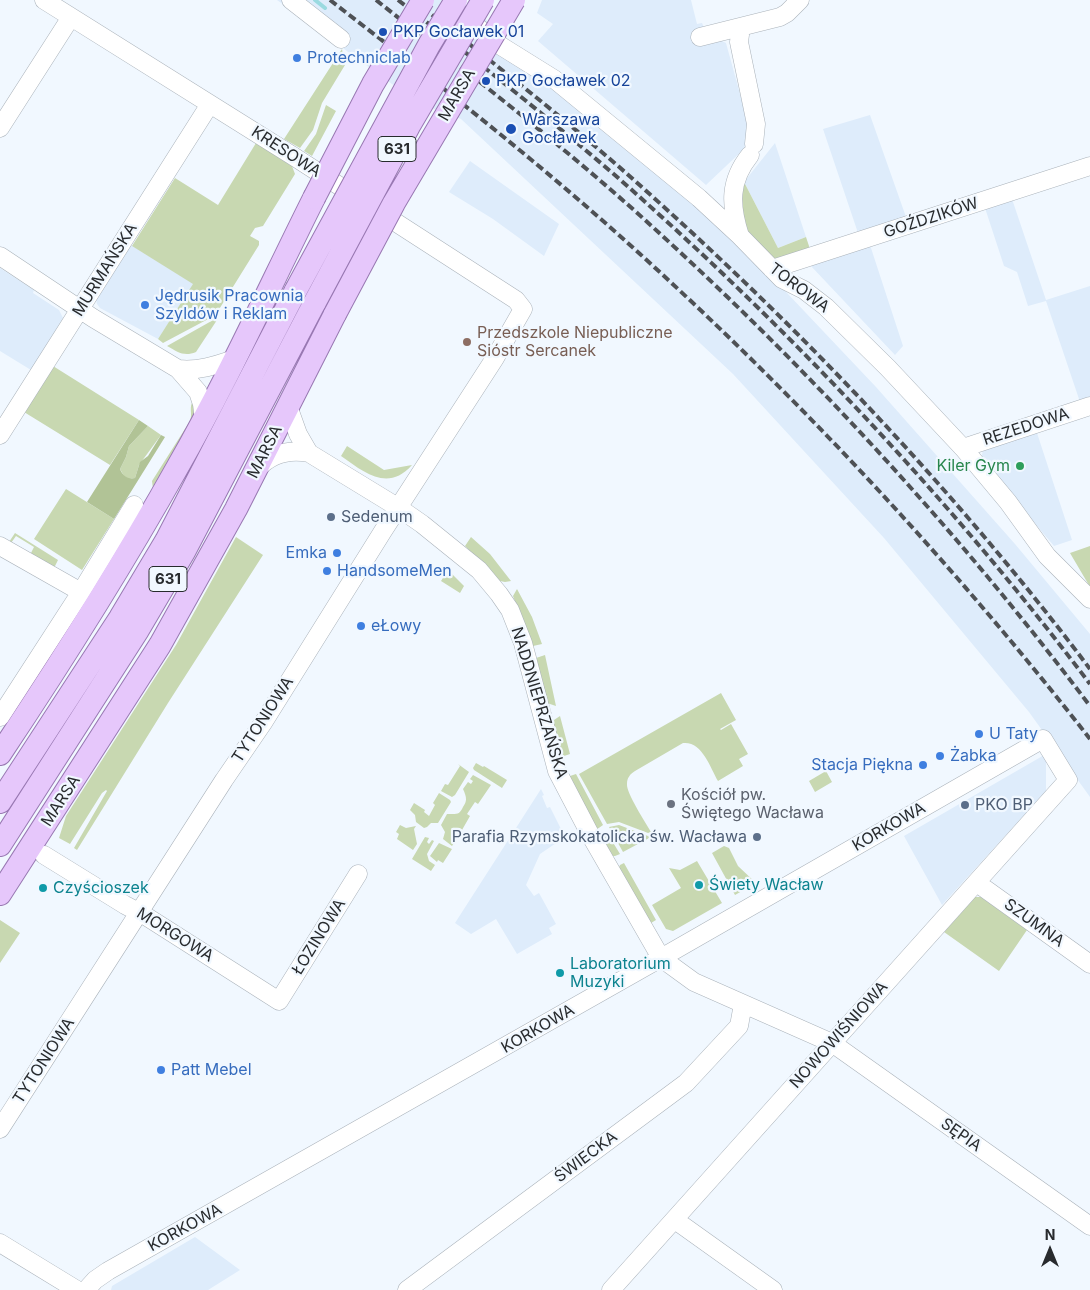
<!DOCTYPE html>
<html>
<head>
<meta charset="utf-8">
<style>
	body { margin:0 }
	#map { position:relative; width:1090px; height:1290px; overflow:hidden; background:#f1f8ff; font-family:Inter,sans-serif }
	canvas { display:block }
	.north { position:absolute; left:1025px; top:1225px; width:50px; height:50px; -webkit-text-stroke:4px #f1f8ff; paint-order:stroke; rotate:0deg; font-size:14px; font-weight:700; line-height:20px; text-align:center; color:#282b2e }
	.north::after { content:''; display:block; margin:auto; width:18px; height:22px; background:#282b2e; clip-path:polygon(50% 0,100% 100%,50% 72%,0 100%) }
</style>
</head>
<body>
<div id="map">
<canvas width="1090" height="1290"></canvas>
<div class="north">N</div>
</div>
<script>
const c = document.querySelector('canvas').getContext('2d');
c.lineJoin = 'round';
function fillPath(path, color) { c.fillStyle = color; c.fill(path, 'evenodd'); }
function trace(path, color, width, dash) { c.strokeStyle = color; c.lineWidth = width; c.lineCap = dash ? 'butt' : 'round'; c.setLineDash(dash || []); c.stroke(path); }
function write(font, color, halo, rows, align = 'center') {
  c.font = font + ' Inter,sans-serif'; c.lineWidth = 4.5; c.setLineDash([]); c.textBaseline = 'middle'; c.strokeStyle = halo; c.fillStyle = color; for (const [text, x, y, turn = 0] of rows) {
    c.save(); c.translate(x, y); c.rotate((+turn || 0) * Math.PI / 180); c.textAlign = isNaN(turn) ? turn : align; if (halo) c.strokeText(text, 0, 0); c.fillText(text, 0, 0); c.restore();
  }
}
const built = new Path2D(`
	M 277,0 L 460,0 L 477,12 L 717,219 L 876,387 L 1015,544 L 1090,634 L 1090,797 L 1029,712 L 884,538 L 733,374 L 461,119 L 418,103 Z
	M 542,0 L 691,0 L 697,24 L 702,23 L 706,33 L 726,43 L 748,123 L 747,139 L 744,149 L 706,185 L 538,41 L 553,24 L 537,13 Z
	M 870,115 L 906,217 L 858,233 L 823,129 Z
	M 775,143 L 806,237 L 778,248 L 744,182 Z
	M 470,161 L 559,224 L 544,256 L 493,219 L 449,192 Z
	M 1012,199 L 1046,300 L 1090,286 L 1090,399 L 1080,402 L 1046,301 L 1028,306 L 1017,272 L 1004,266 L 985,208 Z
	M 131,245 L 194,284 L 158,339 L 100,308 L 97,304 L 96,299 Z
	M 870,245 L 903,346 L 895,355 L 810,265 Z
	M 0,268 L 34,290 L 33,293 L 59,310 L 63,318 L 31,370 L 0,351 Z
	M 1037,433 L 1072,540 L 1054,546 L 981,460 L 983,450 Z
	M 1046,754 L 1046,791 L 942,905 L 904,836 Z
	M 541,789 L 544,795 L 542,796 L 547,808 L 550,807 L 565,837 L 540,854 L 526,885 L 534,896 L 539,893 L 556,924 L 549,928 L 552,934 L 517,954 L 496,919 L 471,934 L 455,923 Z
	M 195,1237 L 240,1270 L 208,1290 L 111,1290 L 112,1286 Z`);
const green = new Path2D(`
	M 342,49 L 345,65 L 322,103 L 313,130 L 300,148 L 284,139 Z
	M 326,105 L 336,111 L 312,156 L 304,151 L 316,134 Z
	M 256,143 L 292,166 L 295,174 L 263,226 L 255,228 L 250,236 L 259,241 L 259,245 L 218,311 L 212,317 L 163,343 L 158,339 L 193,284 L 132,246 L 175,178 L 218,205 Z
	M 744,175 L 744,182 L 778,248 L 806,237 L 810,249 L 774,260 L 763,252 L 740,221 Z
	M 215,319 L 217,320 L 196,352 C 184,357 178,352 167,346 Z
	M 53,366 L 139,420 L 110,465 L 24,412 Z
	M 194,400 L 194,416 L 153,489 L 152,481 L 190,421 C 193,414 188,406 194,400 Z
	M 148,426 L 161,435 L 139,465 L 135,478 L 129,479 L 124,476 L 120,469 L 126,457 L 129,446 Z
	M 347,446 L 384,470 L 412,465 C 388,492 365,473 341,456 Z
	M 66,489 L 114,519 L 82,570 L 34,539 Z
	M 15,533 L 58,560 L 53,570 L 30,555 L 34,547 L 16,536 L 11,543 L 9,542 Z
	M 236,537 L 263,555 L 168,703 L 77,850 L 74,848 L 107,791 L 106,790 L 102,793 L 70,844 L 59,838 L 66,816 L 176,645 Z
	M 471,537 L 490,554 L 511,581 L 505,582 L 500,581 L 465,546 Z
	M 1090,546 L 1090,587 L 1070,553 Z
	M 448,570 L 464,586 L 460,593 L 441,581 Z
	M 517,589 L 532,617 L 542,644 L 533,646 L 532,645 L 513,596 Z
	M 545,655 L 556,706 L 547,703 L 535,660 L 536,658 Z
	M 721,693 L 736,720 L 720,729 L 721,730 L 731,724 L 748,754 L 739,759 L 743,766 L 718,781 C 710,767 702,741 683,743 L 635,771 C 630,774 627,778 627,784 C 626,793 646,823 651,832 L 648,833 L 619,822 L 607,824 L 579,774 Z
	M 560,716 L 570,754 L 561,757 L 553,723 L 554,720 Z
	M 476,763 L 483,767 L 484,766 L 507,780 L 502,788 L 474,770 L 473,768 Z
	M 458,764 L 469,772 L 455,795 L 452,797 L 441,791 L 445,784 L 448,785 L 460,766 Z
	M 826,771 L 832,782 L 815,792 L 809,781 Z
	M 576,774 L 603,825 L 596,830 L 567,777 Z
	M 473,775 L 491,785 L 478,804 L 475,802 L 467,814 L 470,816 L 462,830 L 459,828 L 455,834 L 458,837 L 452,846 L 443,839 L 445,832 L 441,825 L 447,814 C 458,814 459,815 463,807 C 467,801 467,798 463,789 L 468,782 L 471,784 L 473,781 L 470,779 Z
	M 439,793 L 450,800 L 451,802 L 438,823 L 431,823 L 427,827 L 424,828 L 416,822 L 415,815 L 410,810 L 414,803 L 425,810 L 424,812 L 429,816 L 435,805 L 433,803 Z
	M 400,825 L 406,828 L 416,826 L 414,829 L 417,844 L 413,850 L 397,839 L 399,834 L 396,832 Z
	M 619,825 L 648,836 L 652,835 L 656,841 L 654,841 L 651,837 L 623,852 L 609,827 Z
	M 606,831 L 620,854 L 615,856 L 610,856 L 599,835 Z
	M 425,837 L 429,838 L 427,842 L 429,844 L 432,840 L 434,841 L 427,854 L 429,861 L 435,865 L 431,871 L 412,859 Z
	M 439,843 L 452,849 L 443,863 L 438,860 L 437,862 L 430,856 Z
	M 724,846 L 729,848 L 738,866 L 756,883 L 735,895 L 712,853 Z
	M 697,861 L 722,903 L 673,931 L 666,929 L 652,905 L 681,888 L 669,868 L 680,870 Z
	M 624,863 L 656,920 L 651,923 L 618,870 L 620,865 Z
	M 975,897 L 981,897 L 1027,930 L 999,971 L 944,932 Z
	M 0,920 L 20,933 L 0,963 Z`);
const forest = new Path2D(`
	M 139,420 L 148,426 L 129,446 L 126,457 L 120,469 C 122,475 128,480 135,478 L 140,462 L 148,456 L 161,435 L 165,437 L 114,519 L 87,502 Z`);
const stream = new Path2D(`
	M 315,0 L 325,8`);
const minor = new Path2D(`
	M 291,0 L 341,39
	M 461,14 L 501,46 L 554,79 L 699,198 L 740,236 L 782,279 L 804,290 L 826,307 L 888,368 L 963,448 L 1008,502 L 1047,556 L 1090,599
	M 741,27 L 739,42 L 756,124 L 754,144
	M 700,37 L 780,17 L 787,13 L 800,0
	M 0,128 L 71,17
	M 740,236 C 730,205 729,181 750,155
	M 0,256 L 93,318 L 178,369 L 198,392 L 202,404 L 204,419
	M 772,269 L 1090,166
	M 178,369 C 199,371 214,366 234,359
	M 288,406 L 298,434 L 309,453
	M 0,435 L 210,104
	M 963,448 L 1090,406
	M 257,469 C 271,454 289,449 309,453 L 399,508 L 422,524 L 479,570 L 499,594 L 510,610 L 523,643 L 557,771 L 592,838 L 661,958 L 694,982 L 832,1043 L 1090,1226
	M 0,546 L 81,592
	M 0,717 L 81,592 L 134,505
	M 44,855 L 125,905 L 144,915 L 279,1001 L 358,874
	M 977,883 L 1090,964
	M 0,1129 L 224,780 L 263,723 L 383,531 L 495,358 L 523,309 L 516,300 L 293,156 L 44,0
	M 675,1220 L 773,1290
	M 0,1243 L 77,1290
	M 86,1290 L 95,1280 L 108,1271 L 661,958 L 1043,739 L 1068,780 L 611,1290
	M 407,1290 L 686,1083 L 739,1026 L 743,1004`);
const major = new Path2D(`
	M 0,754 C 62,661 122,566 177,468 C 227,381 269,288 314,198
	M 0,802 L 120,618 L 166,541 L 296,290
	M 0,845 L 138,630 L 184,552 L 315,302
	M 0,894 L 160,645 L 236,509 L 335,314`);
const rail = new Path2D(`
	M 330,0 C 436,82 541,164 640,254 C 804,403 954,565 1090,739
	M 376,0 C 463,69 552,137 635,211 C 802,361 954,526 1090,706
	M 398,0 C 472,57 545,115 616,176 C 790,329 950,499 1090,684
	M 413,0 C 495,64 577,128 654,198 C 813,341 961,498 1090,669`);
const majorBridge = new Path2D(`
	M 314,198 L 373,84 L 423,0
	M 296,290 L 429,45 L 456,0
	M 315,302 L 409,126 L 483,0
	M 335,314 L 394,203 L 514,0`);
const markers = [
	[383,32,5,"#1a4fb4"],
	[297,58,5,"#3f7fe0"],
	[486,81,5,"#1a4fb4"],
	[511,129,6,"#1a4fb4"],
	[145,305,5,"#3f7fe0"],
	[467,342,5,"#8d6e63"],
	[1020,466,5,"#2e9e5b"],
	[331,517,5,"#5c6f8a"],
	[337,553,5,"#3f7fe0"],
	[327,571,5,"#3f7fe0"],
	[361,626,5,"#3f7fe0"],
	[979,734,5,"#3f7fe0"],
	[940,756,5,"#3f7fe0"],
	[923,765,5,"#3f7fe0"],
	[671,804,5,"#6b7280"],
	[965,805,5,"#5c6f8a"],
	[757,837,5,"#5c6f8a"],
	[699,885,5,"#0f9aa8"],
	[43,888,5,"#0f9aa8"],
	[560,973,5,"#0f9aa8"],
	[161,1070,5,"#3f7fe0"]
];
const shields = [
	[397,149,38],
	[168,579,38]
];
const shieldNames = [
	["631",397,149],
	["631",168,579]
];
const transitNames = [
	["PKP Gocławek 01",393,32],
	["PKP Gocławek 02",496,81],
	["Warszawa",522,120],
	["Gocławek",522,138]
];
const shopNames = [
	["Protechniclab",307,58],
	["Jędrusik Pracownia",155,296],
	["Szyldów i Reklam",155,314],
	["Emka",327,553,"right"],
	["HandsomeMen",337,571],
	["eŁowy",371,626],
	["U Taty",989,734],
	["Żabka",950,756],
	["Stacja Piękna",913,765,"right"],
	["Patt Mebel",171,1070]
];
const streetNames = [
	["MARSA",457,95,-60],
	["KRESOWA",286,152,33],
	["GOŹDZIKÓW",931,218,-18],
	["MURMAŃSKA",105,270,-58],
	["TOROWA",799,288,37],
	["REZEDOWA",1026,427,-18],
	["MARSA",265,452,-63],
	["NADDNIEPRZAŃSKA",539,703,73],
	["TYTONIOWA",263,720,-57],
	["MARSA",61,801,-57],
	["KORKOWA",889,827,-30],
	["SZUMNA",1034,923,36],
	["MORGOWA",175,935,32],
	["ŁOZINOWA",319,937,-58],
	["KORKOWA",538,1029,-30],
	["NOWOWIŚNIOWA",839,1035,-48],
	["TYTONIOWA",44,1061,-57],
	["SĘPIA",961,1135,35],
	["ŚWIECKA",586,1157,-37],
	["KORKOWA",185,1228,-29]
];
const educationNames = [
	["Przedszkole Niepubliczne",477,333],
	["Sióstr Sercanek",477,351]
];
const leisureNames = [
	["Kiler Gym",1010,466]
];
const serviceNames = [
	["Sedenum",341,517],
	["PKO BP",975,805],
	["Parafia Rzymskokatolicka św. Wacława",747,837,"right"]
];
const worshipNames = [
	["Kościół pw.",681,795],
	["Świętego Wacława",681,813]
];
const cultureNames = [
	["Świety Wacław",709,885],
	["Czyścioszek",53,888],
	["Laboratorium",570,964],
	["Muzyki",570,982]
];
fillPath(built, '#deecfb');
fillPath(green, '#c8d8b1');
fillPath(forest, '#b1c396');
trace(stream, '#9adae0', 4);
trace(minor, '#aab2ba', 19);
trace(major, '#9878b2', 24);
trace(minor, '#fff', 18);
trace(major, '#e6c7fb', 22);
trace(rail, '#4e5155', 4, [8, 4]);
trace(majorBridge, '#9878b2', 24, []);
trace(majorBridge, '#e6c7fb', 22);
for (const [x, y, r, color] of markers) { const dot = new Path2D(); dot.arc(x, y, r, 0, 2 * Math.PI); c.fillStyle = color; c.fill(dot); trace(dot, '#f1f8ff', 2); }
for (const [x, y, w] of shields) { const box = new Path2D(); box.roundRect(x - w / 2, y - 12.5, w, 25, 4); c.fillStyle = '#f1f8ff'; c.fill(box); trace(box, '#282b2e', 1); }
write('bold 15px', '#282b2e', null, shieldNames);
write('16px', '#164399', '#f1f8ff', transitNames, 'left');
write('16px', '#366cbe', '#f1f8ff', shopNames, 'left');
write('16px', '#282b2e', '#f1f8ff', streetNames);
write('16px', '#785e54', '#f1f8ff', educationNames, 'left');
write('16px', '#27864d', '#f1f8ff', leisureNames, 'right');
write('16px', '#4e5e75', '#f1f8ff', serviceNames, 'left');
write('16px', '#5b616d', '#f1f8ff', worshipNames, 'left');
write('16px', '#0d838f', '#f1f8ff', cultureNames, 'left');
</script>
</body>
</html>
